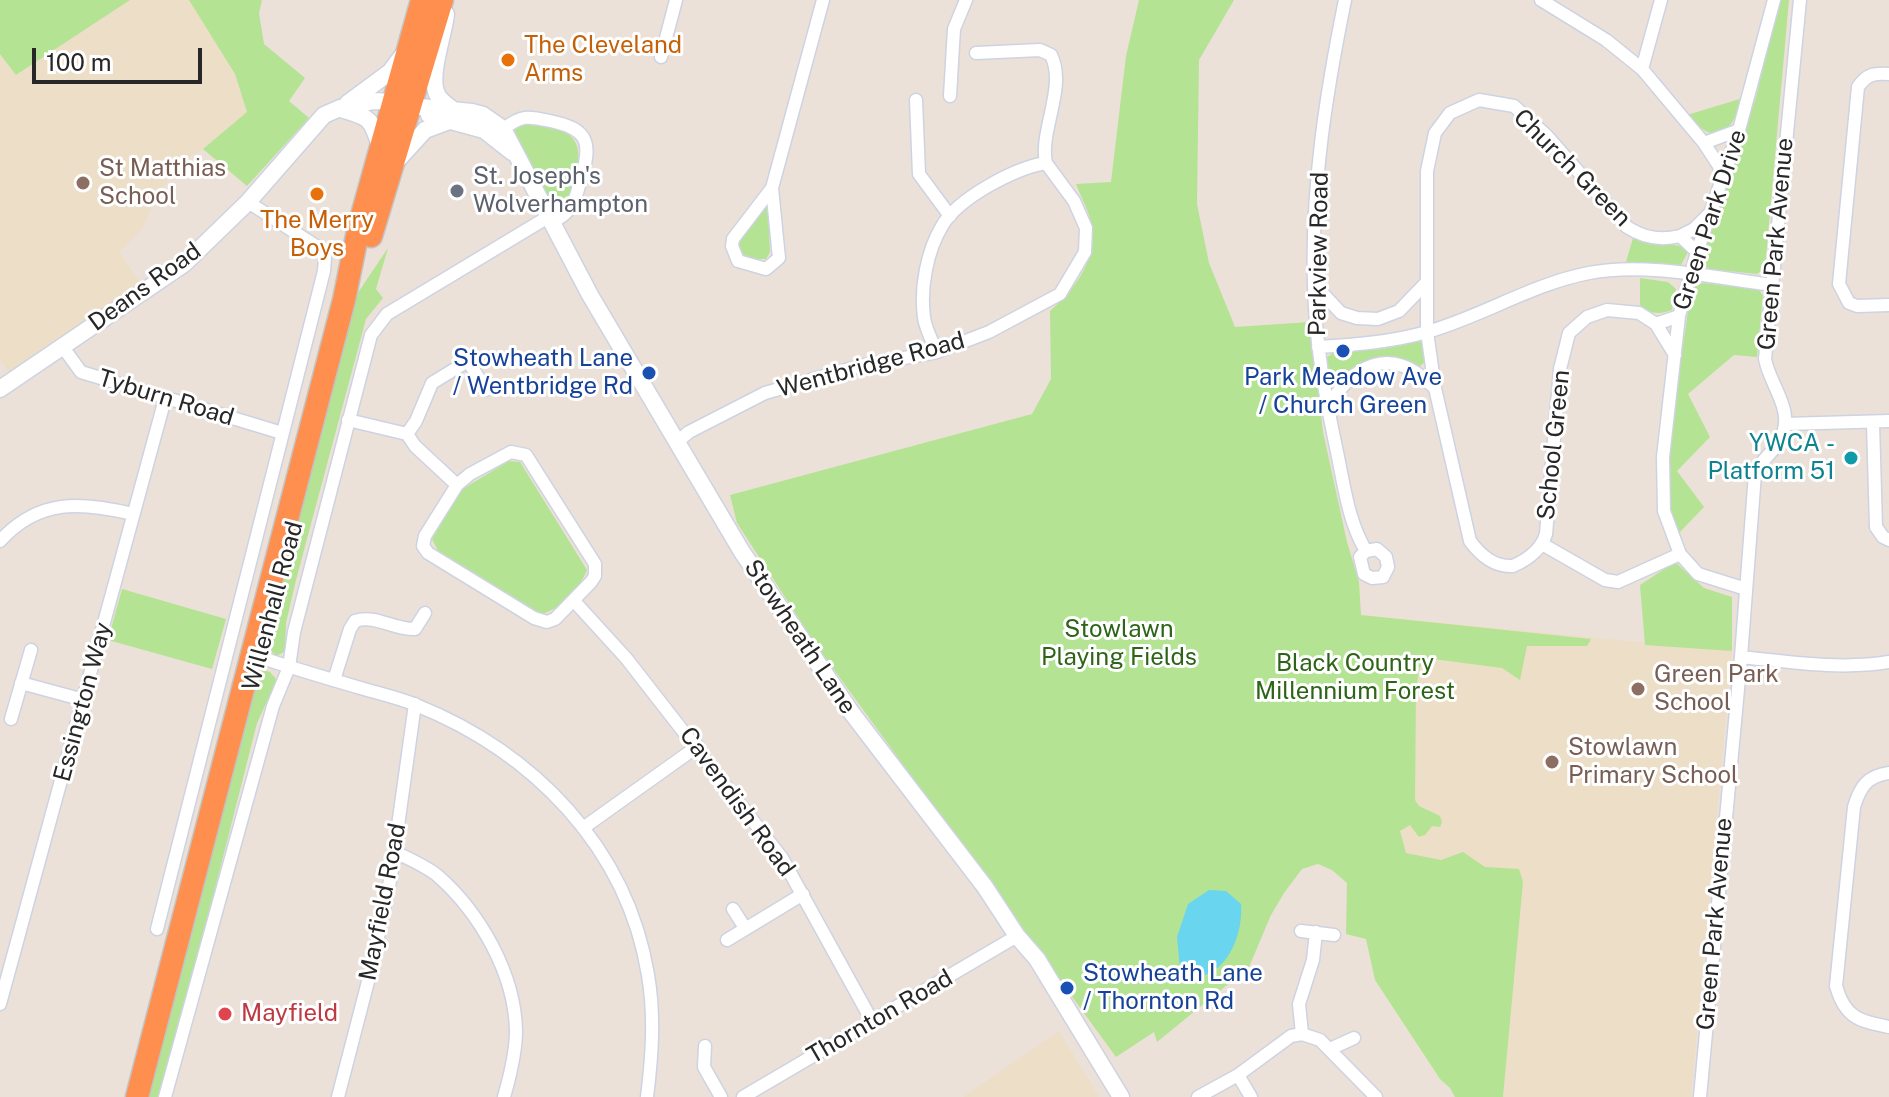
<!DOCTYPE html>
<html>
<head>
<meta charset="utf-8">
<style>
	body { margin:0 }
	#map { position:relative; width:1889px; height:1097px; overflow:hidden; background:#ebe1d8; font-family:"Public Sans",sans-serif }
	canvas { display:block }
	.scale { position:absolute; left:32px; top:48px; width:170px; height:36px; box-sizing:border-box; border:4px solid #272727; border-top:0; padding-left:10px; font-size:24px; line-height:28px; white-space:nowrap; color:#272727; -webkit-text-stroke:6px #fff; paint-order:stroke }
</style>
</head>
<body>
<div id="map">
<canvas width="1889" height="1097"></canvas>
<div class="scale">100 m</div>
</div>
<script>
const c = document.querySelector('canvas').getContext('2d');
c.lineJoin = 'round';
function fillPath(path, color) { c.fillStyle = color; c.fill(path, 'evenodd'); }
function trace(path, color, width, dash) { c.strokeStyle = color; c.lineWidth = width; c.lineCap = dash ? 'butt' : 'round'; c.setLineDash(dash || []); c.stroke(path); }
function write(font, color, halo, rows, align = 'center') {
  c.font = font + ' "Public Sans",sans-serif'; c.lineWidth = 6; c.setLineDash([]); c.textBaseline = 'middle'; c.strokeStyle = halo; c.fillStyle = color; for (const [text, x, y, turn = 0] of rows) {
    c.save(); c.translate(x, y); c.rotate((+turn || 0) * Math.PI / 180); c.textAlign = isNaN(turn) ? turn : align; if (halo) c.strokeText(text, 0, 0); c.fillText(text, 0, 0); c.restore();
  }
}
const education = new Path2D(`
	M 130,0 L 189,0 L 235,74 L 247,113 L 203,149 L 177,165 L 154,202 L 143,228 L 119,252 L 142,285 L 9,372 L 0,360 L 0,51 L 17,75 Z
	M 1361,615 L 1732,651 L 1691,1097 L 1503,1097 L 1523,882 L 1398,872 Z
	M 1059,1031 L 1099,1097 L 963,1097 Z`);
const green = new Path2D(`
	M 0,0 L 130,0 L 16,75 L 0,54 Z
	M 189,0 L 262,0 L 259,13 L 264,44 L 305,78 L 289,101 L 309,118 L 247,186 L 203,149 L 247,112 L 235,74 Z
	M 1139,0 L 1234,0 L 1199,60 L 1197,204 L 1209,263 L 1235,327 L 1310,322 L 1323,432 L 1347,542 L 1359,582 L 1361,615 L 1591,639 L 1587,646 L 1527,646 L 1520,680 L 1502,668 L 1433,659 L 1420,667 L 1416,687 L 1415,800 L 1419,806 L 1440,816 L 1442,822 L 1440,827 L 1432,826 L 1425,835 L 1419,837 L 1410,825 L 1400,831 L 1406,853 L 1441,860 L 1463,852 L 1485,867 L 1519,869 L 1523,882 L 1503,1097 L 1455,1097 L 1450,1088 L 1440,1079 L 1375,980 L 1366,939 L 1346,934 L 1347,883 L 1332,870 L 1318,864 L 1302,869 L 1284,893 L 1271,915 L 1249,967 L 1157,1042 L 1154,1032 L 1116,1057 L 816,645 L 737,523 L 730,495 L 1032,414 L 1051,379 L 1050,311 C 1074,290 1096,262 1092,227 C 1090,213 1081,197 1076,184 L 1111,182 L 1126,56 Z
	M 1779,0 L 1789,0 L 1765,268 L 1757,274 L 1709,269 L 1701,263 L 1705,244 L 1756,97 Z
	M 1743,98 C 1730,135 1717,148 1687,115 Z
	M 519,124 C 559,127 589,128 575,178 C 572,190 570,203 561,212 L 555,210 L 551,203 L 513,133 Z
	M 768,205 L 770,252 L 766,259 L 748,259 L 737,248 L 740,239 Z
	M 1633,238 L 1685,247 L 1688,252 L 1681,265 L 1626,262 Z
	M 388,248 L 376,289 L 383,298 L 366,319 L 296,580 L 286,623 L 285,651 L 277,656 L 269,650 L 266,639 L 355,297 Z
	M 1640,278 L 1668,282 L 1676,289 L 1672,310 C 1658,315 1651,314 1640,305 Z
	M 1704,283 L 1759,290 L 1763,295 L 1757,357 L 1734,355 L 1688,394 L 1710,437 L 1677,471 L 1704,507 L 1679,533 L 1669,511 L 1667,453 L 1691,291 L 1695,285 Z
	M 1423,341 L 1425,362 L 1420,366 C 1392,359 1358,358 1338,382 L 1328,381 L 1326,358 L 1333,353 L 1382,349 Z
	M 509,461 L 520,462 L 587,570 C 580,588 560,611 540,614 L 438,551 L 432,539 L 461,490 Z
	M 1675,562 L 1704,588 L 1732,597 L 1732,651 L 1645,645 L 1640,585 Z
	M 122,589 L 226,619 L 212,669 L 108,640 Z
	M 262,670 L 270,672 L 277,680 L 257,723 L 204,932 L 158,1097 L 146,1097 L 189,941 L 254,680 Z`);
const water = new Path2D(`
	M 1209,890 L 1226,891 L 1241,904 C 1243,929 1232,965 1205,975 C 1196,978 1188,972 1180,969 L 1177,937 L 1188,904 Z`);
const street = new Path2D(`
	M 1345,0 C 1326,93 1311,188 1314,284 C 1315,341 1325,396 1337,452 C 1344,485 1348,521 1366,551 L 1377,549 L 1386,557 L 1388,567 L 1383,577 L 1372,578 L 1364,574 L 1360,557 L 1366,551
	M 1541,0 L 1606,40 L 1642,69 L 1704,143 L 1739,130
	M 661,57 L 676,0
	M 1642,69 L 1661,0
	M 1889,74 C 1874,73 1867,74 1858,87 L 1839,284 L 1849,303 L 1857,306 L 1889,305
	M 950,96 L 954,29 L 966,0
	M 916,100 L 919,174 L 950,216
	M 503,129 C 522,115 527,116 550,121 C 589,129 592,143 581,179 C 574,203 574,211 551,223
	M 1704,143 L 1719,166 L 1721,179
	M 772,188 L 733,239 L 732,246 L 738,261 L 766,269 L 779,258 L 772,188 L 823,0
	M 1680,236 L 1694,229 L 1709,214
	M 1314,284 L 1341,313 L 1357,318 L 1378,319 L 1399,311 L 1426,283
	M 1679,316 L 1656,324 L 1639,313 L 1607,310 L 1587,317 L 1569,333 L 1560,369 L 1546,534 C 1541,550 1529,559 1513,566 C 1494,567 1481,556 1470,541 L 1435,388 L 1427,332 L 1427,171 L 1435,133 L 1450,113 L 1479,100 L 1514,106 L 1547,136 L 1627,227 C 1644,238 1660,241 1680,236 L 1697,252
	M 1656,324 L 1675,355
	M 62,346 L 81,372 L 282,433
	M 1318,347 C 1354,345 1392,342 1427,332 C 1483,316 1532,284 1589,273 C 1646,262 1715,278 1773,285
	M 937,352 C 932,341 925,328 924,317 C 920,288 927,251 942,226 C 958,198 1015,168 1046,163 C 1039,131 1067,87 1051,55 L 1040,50 L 976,53
	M 1327,409 C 1342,381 1370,354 1403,366 C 1416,370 1425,380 1435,388
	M 348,420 L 407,434 L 415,446 L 457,485
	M 1873,423 L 1876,527 L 1883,537 L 1889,540
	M 1786,424 L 1889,421
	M 407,434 L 416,421 L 432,383 L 468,361 L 486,390
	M 678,441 L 689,432 L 765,393 L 860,366 L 937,352 L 989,332 L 1060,294 L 1085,252 L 1086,228 L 1074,201 L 1046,163
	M 511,452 L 526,455 L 595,564 L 595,576 L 591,582 L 555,619 L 547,622 L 534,618 L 428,553 L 423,546 L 425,536 L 457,485 L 470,474 Z
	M 0,541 C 39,498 81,502 133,514
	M 1542,544 L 1605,580 L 1618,582 L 1680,554
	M 1746,589 L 1698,574 L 1680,554 L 1664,511 L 1663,457 L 1679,316 L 1697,252 L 1739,130 L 1774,0
	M 574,601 L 626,658 L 782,858 L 872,1021
	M 253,655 C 289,667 326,678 364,689 C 381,694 399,698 416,705 C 533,752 627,847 648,975 C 655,1016 652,1057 647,1097
	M 1741,657 C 1790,662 1841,670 1889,662
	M 334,680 L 350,629 L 355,621 C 375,614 394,630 415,629 L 425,613
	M 21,683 L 84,700
	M 11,719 L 31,650
	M 1889,773 C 1867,776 1860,787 1854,807 L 1836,986 C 1845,1018 1859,1021 1889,1027
	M 583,828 L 698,746
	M 395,852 C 409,859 426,866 438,876 C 480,913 515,974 516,1031 C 516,1053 510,1076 504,1097
	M 733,909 L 745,928
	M 157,929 L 324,271 L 325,257 L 316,246 L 248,202
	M 1301,931 L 1334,935
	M 727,940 L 803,894
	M 0,1004 L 165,399
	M 1302,1034 L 1299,1004 L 1313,960 L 1316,932
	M 705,1046 L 704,1067 L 721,1097
	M 1330,1049 L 1354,1038
	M 1238,1075 L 1251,1097
	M 165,1097 L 273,706 L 289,667 L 294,632 L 371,335 L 387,314 L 548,217
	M 338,1097 L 371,970 L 391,876 L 415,704
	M 743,1097 L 1017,936
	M 1198,1097 L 1238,1075 L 1291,1036 L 1302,1034 L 1320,1040 L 1376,1097
	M 1700,1097 L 1741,657 L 1755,474 C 1760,460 1775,452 1781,438 C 1795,410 1770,386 1765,359 L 1800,0`);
const secondary = new Path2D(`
	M 446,14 C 444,35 427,79 438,96 C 441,101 447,105 452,109
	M 348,103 L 390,72 L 402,56
	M 341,109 C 369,117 372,118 380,147
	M 429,115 L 484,130 L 512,152
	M 396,162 L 425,130 L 449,121
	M 0,389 L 184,264 L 248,202 L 324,115 L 340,108 L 374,101 L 393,102 L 410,106 L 472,112 L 483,115 L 503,129 L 590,295 L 742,552 L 851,712 L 985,887 L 1017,936 L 1037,959 L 1121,1097`);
const highway = new Path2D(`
	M 371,236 L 442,0
	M 137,1097 L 344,300 L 359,226 L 422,0`);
const markers = [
	[508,60,8,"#e8710a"],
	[83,183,8,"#8d6e63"],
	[457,191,8,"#6b7280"],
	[317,194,8,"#e8710a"],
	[1343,351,8,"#1a4fb4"],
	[649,373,8,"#1a4fb4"],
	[1851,458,8,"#0f9aa8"],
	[1638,689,8,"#8d6e63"],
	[1552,762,8,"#8d6e63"],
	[1067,988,8,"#1a4fb4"],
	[225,1014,8,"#e0444e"]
];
const foodNames = [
	["The Cleveland",524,46],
	["Arms",524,74],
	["The Merry",317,221,"center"],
	["Boys",317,249,"center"]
];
const streetNames = [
	["Church Green",1572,168,45],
	["Green Park Drive",1710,220,-72],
	["Green Park Avenue",1776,244,-85],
	["Parkview Road",1319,254,-89],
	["Deans Road",145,287,-36],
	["Wentbridge Road",871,365,-15],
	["Tyburn Road",166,398,17],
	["School Green",1554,445,-84],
	["Willenhall Road",273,606,-75],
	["Stowheath Lane",800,637,56],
	["Essington Way",83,702,-75],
	["Cavendish Road",737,802,54],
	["Mayfield Road",383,902,-79],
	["Green Park Avenue",1715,924,-85],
	["Thornton Road",880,1017,-30]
];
const educationNames = [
	["St Matthias",99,169],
	["School",99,197],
	["Green Park",1654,675],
	["School",1654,703],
	["Stowlawn",1568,748],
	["Primary School",1568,776]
];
const worshipNames = [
	["St. Joseph's",473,177],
	["Wolverhampton",473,205]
];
const transitNames = [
	["Stowheath Lane",633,359],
	["/ Wentbridge Rd",633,387],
	["Park Meadow Ave",1343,378,"center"],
	["/ Church Green",1343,406,"center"],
	["Stowheath Lane",1083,974,"left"],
	["/ Thornton Rd",1083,1002,"left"]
];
const cultureNames = [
	["YWCA -",1835,444],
	["Platform 51",1835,472]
];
const parkNames = [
	["Stowlawn",1119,630],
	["Playing Fields",1119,658],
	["Black Country",1355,664],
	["Millennium Forest",1355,692]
];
const healthNames = [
	["Mayfield",241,1014]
];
fillPath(education, '#eddec7');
fillPath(green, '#b4e393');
fillPath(water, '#69d5ef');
trace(street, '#ced3e1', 15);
trace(secondary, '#ced3e1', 19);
trace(highway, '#c3c3c3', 25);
trace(street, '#fff', 12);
trace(secondary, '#fff', 16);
trace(highway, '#ff8f4f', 22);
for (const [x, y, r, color] of markers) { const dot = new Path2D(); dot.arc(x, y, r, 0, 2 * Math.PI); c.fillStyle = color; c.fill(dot); trace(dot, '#fff', 3); }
write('24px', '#c56008', '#fff', foodNames, 'left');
write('24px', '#272727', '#fff', streetNames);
write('24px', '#785e54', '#fff', educationNames, 'left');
write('24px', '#5b616d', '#fff', worshipNames, 'left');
write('24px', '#164399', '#fff', transitNames, 'right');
write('24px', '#0d838f', '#fff', cultureNames, 'right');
write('24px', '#2d6418', '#fff', parkNames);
write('24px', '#be3a42', '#fff', healthNames, 'left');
</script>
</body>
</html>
